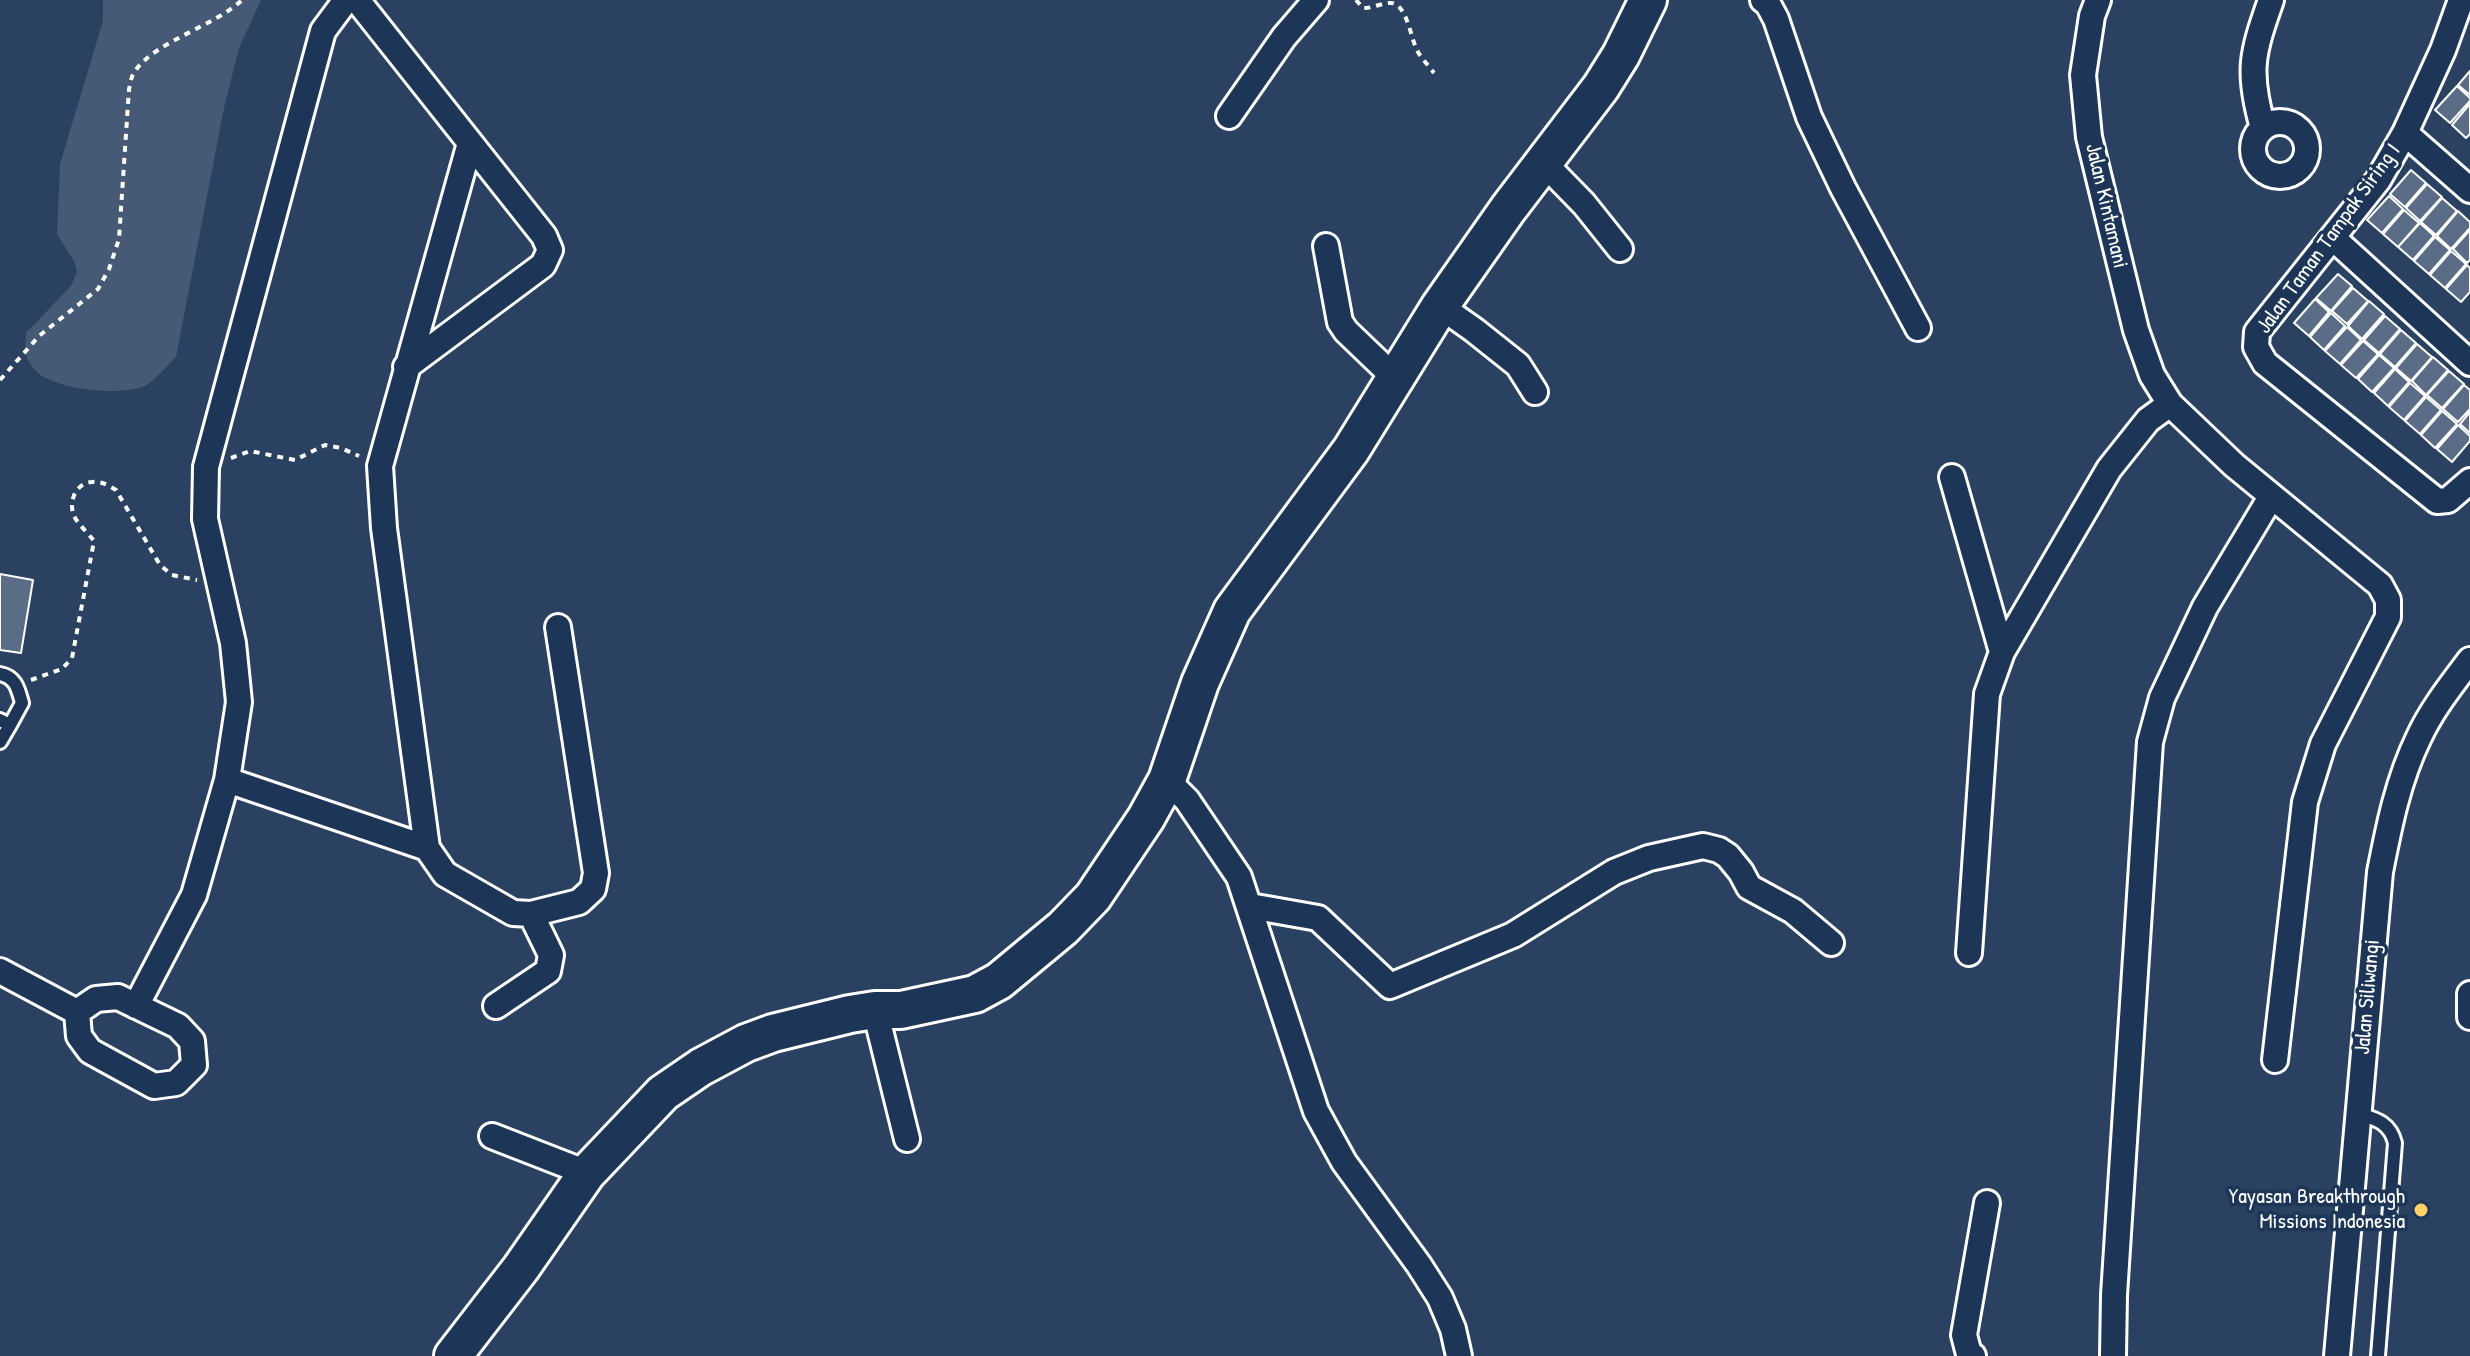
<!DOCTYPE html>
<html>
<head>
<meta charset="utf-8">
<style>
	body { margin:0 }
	canvas { display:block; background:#2a4161 }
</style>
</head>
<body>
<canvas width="2470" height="1356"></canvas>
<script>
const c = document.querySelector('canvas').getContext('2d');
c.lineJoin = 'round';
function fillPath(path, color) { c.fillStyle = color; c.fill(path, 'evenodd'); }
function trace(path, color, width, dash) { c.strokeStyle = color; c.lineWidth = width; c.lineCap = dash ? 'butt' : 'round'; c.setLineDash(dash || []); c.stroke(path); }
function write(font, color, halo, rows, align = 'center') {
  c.font = font + ' "Patrick Hand",sans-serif'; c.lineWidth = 7; c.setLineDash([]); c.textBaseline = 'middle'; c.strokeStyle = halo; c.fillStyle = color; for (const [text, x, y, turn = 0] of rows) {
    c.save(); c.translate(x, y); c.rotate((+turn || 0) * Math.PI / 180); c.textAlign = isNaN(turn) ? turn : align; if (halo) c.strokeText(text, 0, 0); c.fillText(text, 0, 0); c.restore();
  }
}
const green = new Path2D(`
	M 103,0 L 261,0 L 239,48 L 224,108 L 176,357 C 167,366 158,377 148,384 C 127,398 50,390 34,369 C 24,357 25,348 26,333 L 71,286 L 77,272 L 74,261 L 57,234 L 60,164 L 103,21 Z`);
const building = new Path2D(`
	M 2470,71 L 2470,95 L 2458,85 Z
	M 2457,86 L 2470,98 L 2470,101 L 2450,123 L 2435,110 Z
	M 2470,104 L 2470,134 L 2466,138 L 2452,125 Z
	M 2411,170 L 2426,183 L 2405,207 L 2390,194 Z
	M 2427,184 L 2442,197 L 2420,221 L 2406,208 Z
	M 2389,196 L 2403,209 L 2382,233 L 2367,220 Z
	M 2442,198 L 2457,211 L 2436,235 L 2421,222 Z
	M 2404,210 L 2419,223 L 2398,247 L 2383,234 Z
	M 2458,211 L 2470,222 L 2470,228 L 2451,249 L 2437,236 Z
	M 2420,223 L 2434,236 L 2413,260 L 2398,247 Z
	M 2470,230 L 2470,260 L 2467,263 L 2453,249 Z
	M 2435,237 L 2450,250 L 2429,274 L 2414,261 Z
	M 2451,251 L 2466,264 L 2445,288 L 2430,275 Z
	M 2467,265 L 2470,268 L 2470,292 L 2461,302 L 2446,289 Z
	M 2338,274 L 2352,286 L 2331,311 L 2316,298 Z
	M 2353,288 L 2368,301 L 2347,324 L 2332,311 Z
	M 2315,299 L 2329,312 L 2309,336 L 2294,323 Z
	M 2369,301 L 2384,314 L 2362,339 L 2348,326 Z
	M 2331,313 L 2345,326 L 2324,350 L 2310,337 Z
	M 2385,316 L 2400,329 L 2379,353 L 2364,340 Z
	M 2347,327 L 2361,340 L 2340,364 L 2325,351 Z
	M 2401,330 L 2416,343 L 2395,367 L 2380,354 Z
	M 2363,341 L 2378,354 L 2356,378 L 2341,365 Z
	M 2417,344 L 2432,357 L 2411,381 L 2396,368 Z
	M 2379,355 L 2394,368 L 2372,392 L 2358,379 Z
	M 2433,357 L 2448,370 L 2426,395 L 2412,381 Z
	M 2395,369 L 2409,382 L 2388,406 L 2374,393 Z
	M 2449,371 L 2464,384 L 2442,408 L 2427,395 Z
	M 2410,383 L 2425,396 L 2404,420 L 2389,407 Z
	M 2464,385 L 2470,390 L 2470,409 L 2458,422 L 2443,409 Z
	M 2426,397 L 2441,410 L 2420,434 L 2405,421 Z
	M 2442,411 L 2457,424 L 2435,448 L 2421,435 Z
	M 2470,412 L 2470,433 L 2460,424 Z
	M 2458,425 L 2470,436 L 2470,441 L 2452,462 L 2437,449 Z
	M 0,574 L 33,580 L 21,653 L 0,650 Z`);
const path = new Path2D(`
	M 1356,0 L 1363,8 C 1372,9 1388,0 1395,4 C 1408,10 1411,40 1418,52 C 1422,59 1429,66 1434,73
	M 0,380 L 39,336 L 98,289 L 109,269 L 119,239 L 129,89 C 131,82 131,76 135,71 C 156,41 213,27 242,0
	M 231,458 L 250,451 L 295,460 L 325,445 L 341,448 L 359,456
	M 31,680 L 62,669 L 72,658 L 94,541 C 88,533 78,524 74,516 C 68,501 76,483 92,482 C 101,481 108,485 116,490 L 160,565 L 172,575 L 197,580`);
const lane = new Path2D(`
	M 0,674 C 16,677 18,689 22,703 L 10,725 L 0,720
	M 0,742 L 10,725
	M 2357,1113 C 2375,1119 2390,1122 2395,1143 L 2378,1356`);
const street = new Path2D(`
	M 357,0 L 544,236 L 550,250 L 543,265 L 406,367
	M 1763,0 L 1768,4 L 1776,19 L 1809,117 L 1843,188 L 1918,328
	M 2098,0 L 2092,16 L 2083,75 L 2089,137 L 2136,330 L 2152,375 L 2170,404 L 2234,465 L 2380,585 L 2388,600 L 2388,617 L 2323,744 L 2305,802 L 2275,1060
	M 2461,0 L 2443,50 L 2405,133 L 2378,180 L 2257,332 L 2256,347 L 2265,363 L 2437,501 L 2448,500 L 2470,481
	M 1229,116 L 1284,37 L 1316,0
	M2253 149a27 27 0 1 1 54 0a27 27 0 1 1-54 0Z
	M 2263,128 C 2247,71 2252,54 2271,0
	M 2405,133 L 2470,190
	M 470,143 L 380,466 L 384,528 L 427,848 L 445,874 L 513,913 L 531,914 L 579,902 L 593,889 L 596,873 L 558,627
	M 1543,162 L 1584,204 L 1620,249
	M 2333,238 L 2470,363
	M 1326,246 L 1340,322 L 1346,331 L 1396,379
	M 1440,306 L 1474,330 L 1518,365 L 1535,392
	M 1952,477 L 2002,652
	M 227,780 L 427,848
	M 1167,780 L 1187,800 L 1239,877 L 1316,1111 L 1344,1162 L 1419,1265 L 1440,1298 L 1453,1329 L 1459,1356
	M 1250,906 L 1318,918 L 1390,986 L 1513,935 L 1614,872 L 1649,858 L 1703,846 L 1719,850 L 1728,856 L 1741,872 L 1749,887 L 1793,911 L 1831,943
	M 1969,953 L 1987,694 L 2002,652 L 2109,469 L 2148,420 L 2170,404
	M 0,971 L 77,1012
	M 2470,994 L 2470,1017
	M 118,997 L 178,1026 L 192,1041 L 194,1065 L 176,1083 L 154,1086 L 90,1051 L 79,1036 L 77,1012 L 96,999 Z
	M 136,1006 L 194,895 L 227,780 L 239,702 L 233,643 L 205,519 L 206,467 L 323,31 L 346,0
	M 496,1006 L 548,971 L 551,955 L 531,914
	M 875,1010 L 907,1139
	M 492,1136 L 587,1173
	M 1973,1356 L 1969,1354 L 1964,1335 L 1987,1203
	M 2113,1356 L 2114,1295 L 2150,742 L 2162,698 L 2205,607 L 2271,497
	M 2337,1356 L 2380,872 C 2389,826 2398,780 2419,737 C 2432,709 2452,684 2470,660`);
const secondary = new Path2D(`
	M 453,1356 L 521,1268 L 587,1173 L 663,1093 L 701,1067 L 746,1043 L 773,1033 L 850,1014 L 875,1010 L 901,1010 L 975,994 L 999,981 L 1063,928 L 1093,897 L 1146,818 L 1167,780 L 1200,683 L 1232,611 L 1351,450 L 1440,306 L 1508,209 L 1601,87 L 1621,55 L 1648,0`);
const markers = [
	[2421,1210,8,"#ffd166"]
];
const streetNames = [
	["Jalan Kintamani",2106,206,77],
	["Jalan Taman Tampak Siring I",2329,239,-54],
	["Jalan Siliwangi",2368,997,-85]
];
const poiNames = [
	["Yayasan Breakthrough",2405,1197],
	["Missions Indonesia",2405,1222]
];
fillPath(green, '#465975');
fillPath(building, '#5b6c86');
trace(building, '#fff', 2);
trace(lane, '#fff', 18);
trace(street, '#fff', 30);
trace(secondary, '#fff', 42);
trace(path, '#fff', 4, [6, 6]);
trace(lane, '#1d3557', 12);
trace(street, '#1d3557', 24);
trace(secondary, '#1d3557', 36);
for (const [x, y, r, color] of markers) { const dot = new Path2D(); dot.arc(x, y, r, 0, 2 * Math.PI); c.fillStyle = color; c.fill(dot); trace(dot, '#1d3557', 3); }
write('22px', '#fff', '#1d3557', streetNames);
write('22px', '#fff', '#1d3557', poiNames, 'right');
</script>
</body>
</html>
